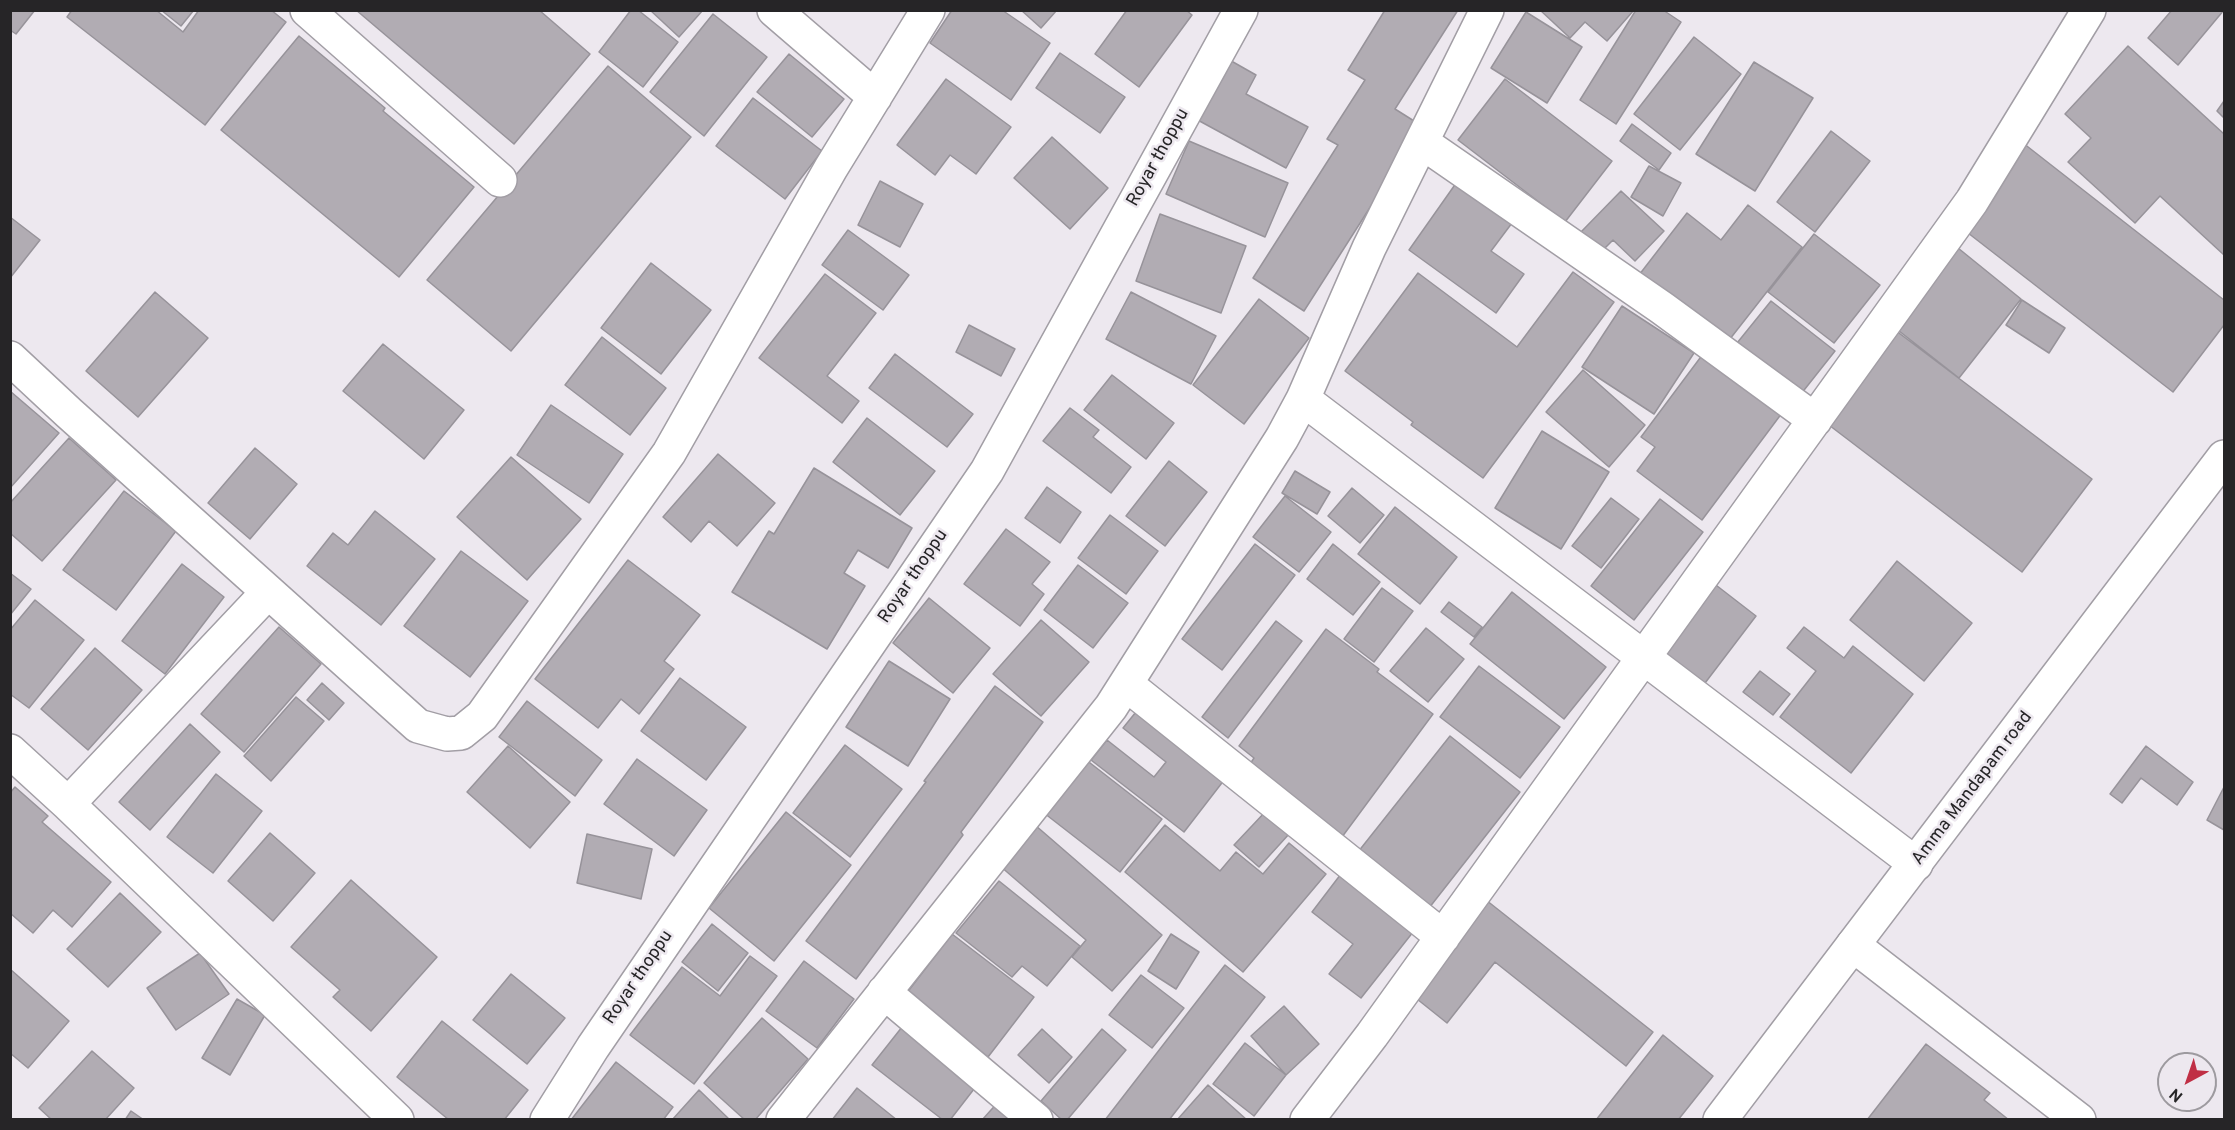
<!DOCTYPE html>
<html>
<head>
<meta charset="utf-8">
<style>
	body { margin:0 }
	#map { position:relative; width:2235px; height:1130px; overflow:hidden; background:#ede8ef; font-family:Overpass,sans-serif }
	canvas { display:block }
	.frame { position:absolute; inset:0; border:12px solid #262527; pointer-events:none }
	.north { position:absolute; left:2157px; top:1052px; width:60px; height:60px; box-sizing:border-box; background:#ede8ef; border:2px solid #9d9a9f; border-radius:50%; rotate:220deg; font-size:16px; font-weight:700; line-height:24px; text-align:center; color:#262527 }
	.north::after { content:''; display:block; margin:auto; width:21px; height:27px; background:#c02f45; clip-path:polygon(50% 0,100% 100%,50% 72%,0 100%) }
</style>
</head>
<body>
<div id="map">
<canvas width="2235" height="1130"></canvas>
<div class="frame"></div>
<div class="north">N</div>
</div>
<script>
const c = document.querySelector('canvas').getContext('2d');
c.lineJoin = 'round';
function fillPath(path, color) { c.fillStyle = color; c.fill(path, 'evenodd'); }
function trace(path, color, width, dash) { c.strokeStyle = color; c.lineWidth = width; c.lineCap = dash ? 'butt' : 'round'; c.setLineDash(dash || []); c.stroke(path); }
function write(font, color, halo, rows, align = 'center') {
  c.font = font + ' Overpass,sans-serif'; c.lineWidth = 5; c.setLineDash([]); c.textBaseline = 'middle'; c.strokeStyle = halo; c.fillStyle = color; for (const [text, x, y, turn = 0] of rows) {
    c.save(); c.translate(x, y); c.rotate((+turn || 0) * Math.PI / 180); c.textAlign = isNaN(turn) ? turn : align; if (halo) c.strokeText(text, 0, 0); c.fillText(text, 0, 0); c.restore();
  }
}
const building = new Path2D(`
	M 10,10 L 35,10 L 16,34 L 10,30 Z
	M 72,10 L 156,10 L 183,32 L 199,10 L 271,10 L 286,22 L 205,125 L 67,17 Z
	M 161,10 L 194,10 L 181,26 Z
	M 356,10 L 539,10 L 590,54 L 514,144 Z
	M 631,10 L 638,10 L 678,42 L 643,87 L 599,52 Z
	M 650,10 L 703,10 L 679,37 Z
	M 952,10 L 1002,10 L 1050,43 L 1011,100 L 930,43 Z
	M 1021,10 L 1057,10 L 1041,28 Z
	M 1127,10 L 1186,10 L 1192,15 L 1139,87 L 1095,54 Z
	M 1385,10 L 1458,10 L 1395,109 L 1422,126 L 1304,311 L 1253,278 L 1338,145 L 1327,139 L 1365,80 L 1348,70 Z
	M 1540,10 L 1634,10 L 1607,41 L 1585,22 L 1570,38 Z
	M 1636,10 L 1663,10 L 1681,22 L 1616,124 L 1580,100 Z
	M 2172,10 L 2224,10 L 2178,65 L 2148,38 Z
	M 1526,12 L 1582,47 L 1547,103 L 1491,68 Z
	M 713,14 L 767,57 L 704,136 L 650,92 Z
	M 299,36 L 385,108 L 383,111 L 474,187 L 399,277 L 221,130 Z
	M 1694,37 L 1741,74 L 1680,150 L 1634,114 Z
	M 2128,46 L 2224,134 L 2224,255 L 2160,196 L 2135,223 L 2068,162 L 2091,138 L 2065,114 Z
	M 1060,53 L 1125,97 L 1100,133 L 1036,88 Z
	M 789,54 L 844,99 L 812,137 L 757,92 Z
	M 1226,58 L 1256,75 L 1246,94 L 1308,127 L 1286,168 L 1194,118 Z
	M 1754,62 L 1813,98 L 1755,191 L 1696,154 Z
	M 608,66 L 691,137 L 511,351 L 427,280 Z
	M 946,79 L 1011,127 L 976,174 L 950,155 L 935,175 L 897,145 Z
	M 1505,79 L 1612,161 L 1565,222 L 1458,140 Z
	M 753,98 L 822,151 L 785,199 L 716,146 Z
	M 2224,101 L 2224,118 L 2217,111 Z
	M 1632,124 L 1671,153 L 1659,170 L 1620,141 Z
	M 1831,131 L 1870,161 L 1815,232 L 1777,202 Z
	M 1052,137 L 1108,188 L 1070,229 L 1014,178 Z
	M 1189,141 L 1288,183 L 1265,237 L 1166,194 Z
	M 2023,143 L 2224,300 L 2224,325 L 2173,392 L 1959,226 Z
	M 1649,166 L 1681,183 L 1663,216 L 1631,197 Z
	M 1459,179 L 1515,219 L 1491,251 L 1524,274 L 1496,313 L 1409,250 Z
	M 880,181 L 923,204 L 900,247 L 858,225 Z
	M 1621,191 L 1664,231 L 1635,261 L 1613,240 L 1599,254 L 1578,235 Z
	M 1748,205 L 1802,247 L 1726,344 L 1639,275 L 1687,213 L 1721,240 Z
	M 1160,214 L 1246,246 L 1221,313 L 1136,281 Z
	M 10,217 L 40,240 L 10,278 Z
	M 848,230 L 909,275 L 883,310 L 822,265 Z
	M 1814,234 L 1880,285 L 1834,343 L 1768,292 Z
	M 1958,248 L 2021,299 L 1959,378 L 1894,327 Z
	M 651,263 L 711,310 L 661,374 L 601,328 Z
	M 1573,272 L 1614,302 L 1483,478 L 1411,425 L 1413,422 L 1345,371 L 1418,273 L 1517,347 Z
	M 825,274 L 876,313 L 827,376 L 859,401 L 842,423 L 759,358 Z
	M 155,292 L 208,338 L 138,417 L 86,371 Z
	M 1131,292 L 1216,336 L 1191,384 L 1106,339 Z
	M 1259,299 L 1309,338 L 1244,424 L 1193,385 Z
	M 2022,300 L 2065,328 L 2049,353 L 2006,325 Z
	M 1771,301 L 1835,351 L 1797,399 L 1733,348 Z
	M 1622,306 L 1694,353 L 1654,414 L 1582,367 Z
	M 969,325 L 1015,349 L 1001,376 L 956,352 Z
	M 1891,327 L 2092,479 L 2022,572 L 1821,419 Z
	M 602,337 L 666,388 L 630,435 L 565,385 Z
	M 383,344 L 464,410 L 424,459 L 343,391 Z
	M 1706,350 L 1785,409 L 1702,520 L 1637,471 L 1655,447 L 1641,437 Z
	M 895,354 L 973,414 L 947,447 L 869,388 Z
	M 1583,370 L 1645,425 L 1609,467 L 1546,412 Z
	M 1112,375 L 1174,423 L 1146,459 L 1084,410 Z
	M 10,391 L 59,433 L 10,488 Z
	M 551,405 L 623,454 L 589,503 L 517,455 Z
	M 1070,408 L 1099,430 L 1093,437 L 1131,467 L 1111,493 L 1043,441 Z
	M 867,418 L 935,471 L 900,515 L 833,462 Z
	M 1542,431 L 1609,472 L 1561,549 L 1495,508 Z
	M 69,438 L 116,480 L 42,561 L 10,533 L 10,503 Z
	M 255,448 L 297,484 L 250,539 L 208,503 Z
	M 718,454 L 775,503 L 737,546 L 709,521 L 691,542 L 663,517 Z
	M 511,457 L 581,519 L 527,580 L 457,517 Z
	M 1169,461 L 1207,492 L 1165,546 L 1126,516 Z
	M 814,468 L 912,528 L 888,568 L 858,550 L 844,573 L 865,586 L 827,649 L 732,592 L 769,531 L 774,534 Z
	M 1295,471 L 1330,492 L 1317,514 L 1282,493 Z
	M 1047,487 L 1081,512 L 1060,543 L 1025,518 Z
	M 1352,488 L 1384,515 L 1360,543 L 1328,516 Z
	M 124,491 L 176,531 L 116,610 L 63,570 Z
	M 1285,496 L 1331,532 L 1299,572 L 1253,537 Z
	M 1611,498 L 1639,519 L 1601,568 L 1572,546 Z
	M 1660,499 L 1703,532 L 1634,620 L 1591,586 Z
	M 1395,507 L 1457,557 L 1420,604 L 1358,554 Z
	M 375,511 L 435,559 L 381,625 L 307,566 L 333,533 L 348,545 Z
	M 1110,515 L 1158,551 L 1126,594 L 1078,558 Z
	M 1006,529 L 1050,562 L 1032,584 L 1044,594 L 1020,626 L 964,584 Z
	M 1255,544 L 1295,575 L 1222,670 L 1182,639 Z
	M 1333,544 L 1380,582 L 1353,615 L 1307,579 Z
	M 461,551 L 528,601 L 470,677 L 404,626 Z
	M 628,560 L 700,615 L 664,661 L 674,669 L 639,714 L 621,699 L 598,728 L 535,679 Z
	M 1897,561 L 1972,623 L 1924,681 L 1850,620 Z
	M 182,564 L 224,597 L 165,674 L 122,641 Z
	M 1078,565 L 1128,603 L 1093,648 L 1044,610 Z
	M 10,573 L 31,589 L 10,615 Z
	M 1712,582 L 1756,616 L 1702,687 L 1657,653 Z
	M 1382,588 L 1413,611 L 1374,662 L 1344,639 Z
	M 1512,592 L 1606,667 L 1564,719 L 1470,644 Z
	M 929,598 L 990,648 L 953,693 L 893,643 Z
	M 35,600 L 84,640 L 29,708 L 10,694 L 10,630 Z
	M 1449,602 L 1482,627 L 1474,637 L 1441,612 Z
	M 1041,620 L 1089,662 L 1041,716 L 993,674 Z
	M 1276,621 L 1302,641 L 1228,738 L 1202,717 Z
	M 279,627 L 321,664 L 244,752 L 201,714 Z
	M 1804,627 L 1844,658 L 1853,646 L 1913,694 L 1851,773 L 1780,717 L 1816,671 L 1787,648 Z
	M 1426,628 L 1464,659 L 1428,702 L 1390,671 Z
	M 1326,629 L 1379,669 L 1377,672 L 1433,714 L 1342,837 L 1248,767 L 1254,758 L 1239,746 Z
	M 95,648 L 142,690 L 88,750 L 41,709 Z
	M 889,661 L 950,699 L 908,766 L 846,727 Z
	M 1479,666 L 1560,727 L 1520,778 L 1440,717 Z
	M 1760,671 L 1790,694 L 1773,715 L 1743,692 Z
	M 680,678 L 746,727 L 706,780 L 641,731 Z
	M 322,683 L 344,703 L 329,720 L 307,700 Z
	M 995,686 L 1043,722 L 961,832 L 963,835 L 856,979 L 806,941 L 926,782 L 924,781 Z
	M 296,697 L 324,721 L 271,781 L 244,756 Z
	M 527,701 L 602,760 L 575,796 L 499,737 Z
	M 1140,707 L 1228,775 L 1184,832 L 1091,760 L 1107,740 L 1154,777 L 1166,762 L 1123,728 Z
	M 190,724 L 220,752 L 150,830 L 119,802 Z
	M 1450,736 L 1520,792 L 1429,908 L 1358,852 Z
	M 845,745 L 902,789 L 850,857 L 793,813 Z
	M 508,746 L 570,802 L 530,848 L 467,792 Z
	M 2146,746 L 2193,782 L 2177,805 L 2141,778 L 2122,803 L 2110,794 Z
	M 637,759 L 707,810 L 674,856 L 604,804 Z
	M 1085,759 L 1162,819 L 1120,872 L 1044,813 Z
	M 216,774 L 262,811 L 213,873 L 167,837 Z
	M 15,787 L 48,816 L 42,822 L 111,882 L 72,927 L 53,910 L 33,933 L 10,913 L 10,793 Z
	M 2224,787 L 2224,830 L 2207,820 Z
	M 1266,811 L 1290,833 L 1259,867 L 1234,845 Z
	M 786,812 L 851,865 L 774,961 L 709,908 Z
	M 1035,825 L 1162,935 L 1112,991 L 1072,957 L 1086,940 L 1000,866 Z
	M 1165,825 L 1220,871 L 1236,852 L 1263,874 L 1289,843 L 1326,874 L 1243,972 L 1125,872 Z
	M 270,833 L 315,873 L 273,921 L 228,881 Z
	M 587,834 L 652,849 L 641,899 L 577,883 Z
	M 1344,870 L 1417,927 L 1361,998 L 1329,974 L 1353,944 L 1312,912 Z
	M 351,880 L 437,957 L 371,1031 L 333,997 L 340,990 L 291,947 Z
	M 999,881 L 1080,946 L 1047,986 L 1022,966 L 1012,977 L 956,933 Z
	M 120,893 L 161,932 L 108,987 L 67,949 Z
	M 1486,900 L 1653,1032 L 1626,1066 L 1495,962 L 1447,1023 L 1412,995 Z
	M 712,924 L 748,953 L 718,991 L 682,962 Z
	M 952,934 L 1034,997 L 988,1057 L 906,994 Z
	M 1171,934 L 1199,952 L 1176,989 L 1148,971 Z
	M 200,953 L 229,994 L 176,1030 L 147,988 Z
	M 750,956 L 777,976 L 694,1084 L 630,1035 L 682,967 L 720,996 Z
	M 804,961 L 854,999 L 817,1048 L 766,1011 Z
	M 1225,965 L 1265,997 L 1169,1120 L 1105,1120 Z
	M 10,969 L 69,1021 L 28,1068 L 10,1053 Z
	M 511,974 L 565,1018 L 527,1064 L 473,1020 Z
	M 1141,975 L 1184,1008 L 1152,1048 L 1109,1015 Z
	M 237,999 L 265,1015 L 230,1075 L 202,1058 Z
	M 1284,1006 L 1319,1044 L 1286,1075 L 1251,1036 Z
	M 762,1018 L 808,1059 L 755,1120 L 745,1120 L 704,1083 Z
	M 442,1021 L 528,1090 L 504,1120 L 449,1120 L 397,1077 Z
	M 906,1022 L 981,1080 L 950,1120 L 943,1120 L 872,1065 Z
	M 1042,1029 L 1072,1057 L 1049,1083 L 1018,1055 Z
	M 1102,1029 L 1126,1050 L 1067,1120 L 1062,1120 L 1041,1101 Z
	M 1663,1035 L 1713,1076 L 1678,1120 L 1596,1120 Z
	M 1245,1043 L 1286,1075 L 1254,1116 L 1213,1084 Z
	M 1926,1044 L 1990,1093 L 1984,1100 L 2009,1120 L 1867,1120 Z
	M 92,1051 L 134,1088 L 105,1120 L 52,1120 L 39,1108 Z
	M 616,1062 L 673,1107 L 663,1120 L 571,1120 Z
	M 1208,1085 L 1247,1120 L 1177,1120 Z
	M 857,1088 L 897,1120 L 832,1120 Z
	M 699,1090 L 730,1120 L 672,1120 Z
	M 1000,1100 L 1021,1120 L 982,1120 Z
	M 131,1111 L 144,1120 L 125,1120 Z`);
const minor = new Path2D(`
	M 307,10 L 500,180
	M 774,10 L 875,97
	M 1423,143 L 1662,308 L 1815,420
	M 10,358 L 69,413 L 418,726 L 447,734 L 461,733 L 482,716 L 669,453 L 831,168 L 928,10
	M 1303,399 L 1916,864
	M 1126,684 L 1443,937
	M 10,751 L 68,804 L 397,1120
	M 68,804 L 268,592
	M 1853,945 L 2079,1120
	M 884,992 L 1036,1120
	M 547,1120 L 593,1047 L 987,471 L 1241,10
	M 783,1120 L 1111,707 L 1282,438 L 1303,399 L 1369,248 L 1487,10
	M 1307,1120 L 1372,1035 L 1972,201 L 2089,10`);
const secondary = new Path2D(`
	M 1720,1120 L 2224,457`);
const streetNames = [
	["Royar thoppu",1159,158,-61],
	["Royar thoppu",914,577,-56],
	["Amma Mandapam road",1973,789,-53],
	["Royar thoppu",639,978,-56]
];
fillPath(building, '#b1acb3');
trace(building, '#97939a', 1.5);
trace(minor, '#a29ea5', 36);
trace(secondary, '#a29ea5', 36);
trace(minor, '#fff', 33);
trace(secondary, '#fff', 33);
write('18px', '#262527', '#ede8ef', streetNames);
</script>
</body>
</html>
